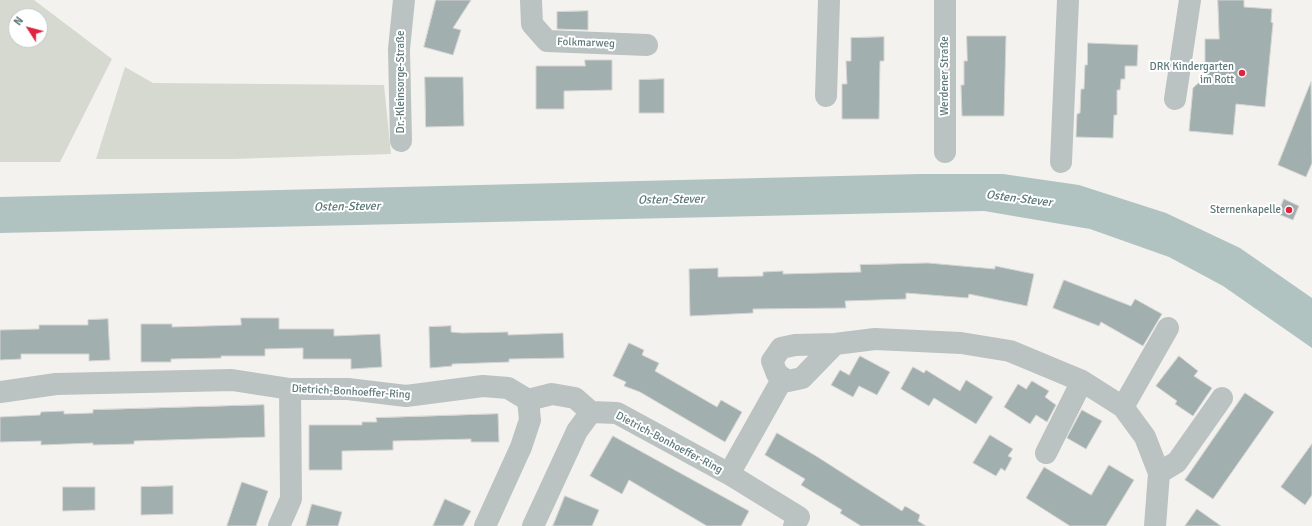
<!DOCTYPE html>
<html>
<head>
<meta charset="utf-8">
<style>
	body { margin:0 }
	#map { position:relative; width:1312px; height:526px; overflow:hidden; background:#f4f2ef; font-family:Signika,sans-serif }
	canvas { display:block }
	.north { position:absolute; left:8px; top:8px; width:40px; height:40px; box-sizing:border-box; background:#fff; border:1px solid #bfc9ca; border-radius:50%; rotate:306deg; font-size:11px; font-weight:700; line-height:16px; text-align:center; color:#5f797a }
	.north::after { content:''; display:block; margin:auto; width:14px; height:18px; background:#df2440; clip-path:polygon(50% 0,100% 100%,50% 72%,0 100%) }
</style>
</head>
<body>
<div id="map">
<canvas width="1312" height="526"></canvas>
<div class="north">N</div>
</div>
<script>
const c = document.querySelector('canvas').getContext('2d');
c.lineJoin = 'round';
function fillPath(path, color) { c.fillStyle = color; c.fill(path, 'evenodd'); }
function trace(path, color, width, dash) { c.strokeStyle = color; c.lineWidth = width; c.lineCap = dash ? 'butt' : 'round'; c.setLineDash(dash || []); c.stroke(path); }
function write(font, color, halo, rows, align = 'center') {
  c.font = font + ' Signika,sans-serif'; c.lineWidth = 4; c.setLineDash([]); c.textBaseline = 'middle'; c.strokeStyle = halo; c.fillStyle = color; for (const [text, x, y, turn = 0] of rows) {
    c.save(); c.translate(x, y); c.rotate((+turn || 0) * Math.PI / 180); c.textAlign = isNaN(turn) ? turn : align; if (halo) c.strokeText(text, 0, 0); c.fillText(text, 0, 0); c.restore();
  }
}
const green = new Path2D(`
	M 0,0 L 34,0 L 112,59 L 60,162 L 0,162 ZM 16,16 L 40,16 L 40,40 L 16,40 Z
	M 125,67 L 153,83 L 384,85 L 391,154 L 231,159 L 96,159 Z`);
const water = new Path2D(`
	M 920,174 L 1003,174 L 1079,185 L 1166,213 L 1240,248 L 1312,298 L 1312,348 L 1223,286 L 1169,257 L 1090,229 L 984,211 L 0,233 L 0,197 Z`);
const building = new Path2D(`
	M 436,0 L 471,0 L 453,28 L 461,30 L 453,55 L 424,47 Z
	M 1218,0 L 1244,0 L 1244,7 L 1272,9 L 1271,22 L 1273,23 L 1265,107 L 1236,104 L 1233,135 L 1189,131 L 1193,88 L 1205,77 L 1205,39 L 1219,39 Z
	M 588,11 L 588,30 L 557,29 L 557,12 Z
	M 967,36 L 1006,36 L 1004,116 L 962,116 L 961,85 L 964,85 L 964,61 L 967,61 Z
	M 884,37 L 884,61 L 880,61 L 879,119 L 842,119 L 842,84 L 847,84 L 846,61 L 851,61 L 851,38 Z
	M 1088,43 L 1138,45 L 1137,66 L 1125,66 L 1125,79 L 1121,79 L 1120,90 L 1117,90 L 1117,115 L 1114,115 L 1113,138 L 1076,137 L 1077,114 L 1080,113 L 1081,89 L 1084,89 L 1085,65 L 1087,65 Z
	M 585,60 L 612,60 L 612,90 L 564,91 L 564,109 L 536,109 L 536,66 L 585,66 Z
	M 425,77 L 463,77 L 464,126 L 426,127 Z
	M 664,79 L 664,113 L 639,113 L 639,80 Z
	M 1311,82 L 1312,163 L 1306,177 L 1278,165 Z
	M 1284,199 L 1299,206 L 1293,220 L 1278,214 Z
	M 928,263 L 995,269 L 995,266 L 1034,274 L 1027,306 L 969,294 L 968,298 L 906,293 L 906,299 L 845,301 L 846,308 L 753,309 L 753,313 L 690,316 L 689,269 L 718,268 L 718,277 L 763,276 L 763,272 L 783,271 L 783,274 L 861,272 L 860,265 Z
	M 1064,280 L 1131,306 L 1135,299 L 1162,314 L 1143,346 L 1101,322 L 1099,326 L 1053,308 Z
	M 241,318 L 279,318 L 279,329 L 334,329 L 334,336 L 380,334 L 382,367 L 351,369 L 351,359 L 303,359 L 303,348 L 265,349 L 265,356 L 221,356 L 221,358 L 171,359 L 171,362 L 141,362 L 141,324 L 172,324 L 172,327 L 241,325 Z
	M 108,319 L 110,360 L 89,361 L 89,354 L 21,354 L 21,359 L 0,360 L 0,330 L 39,329 L 39,325 L 88,325 L 88,320 Z
	M 451,326 L 451,332 L 462,333 L 508,332 L 508,335 L 563,333 L 564,358 L 509,359 L 509,362 L 452,364 L 452,366 L 430,368 L 429,327 Z
	M 629,343 L 644,350 L 642,355 L 659,363 L 655,371 L 717,407 L 721,400 L 742,412 L 725,442 L 640,392 L 624,386 L 626,382 L 613,376 Z
	M 860,356 L 890,372 L 877,395 L 859,386 L 853,397 L 831,385 L 840,370 L 849,375 Z
	M 1179,356 L 1198,371 L 1194,376 L 1212,388 L 1193,416 L 1175,404 L 1177,401 L 1156,386 Z
	M 913,367 L 924,373 L 926,370 L 960,391 L 966,380 L 993,397 L 976,424 L 934,398 L 929,406 L 901,389 Z
	M 1032,381 L 1049,391 L 1045,397 L 1056,405 L 1047,422 L 1036,415 L 1030,424 L 1004,407 L 1018,384 L 1026,389 Z
	M 1245,393 L 1274,412 L 1213,499 L 1185,480 Z
	M 264,405 L 265,437 L 134,441 L 134,444 L 93,445 L 93,443 L 41,445 L 41,441 L 0,442 L 0,417 L 40,415 L 41,412 L 64,411 L 64,414 L 93,413 L 93,410 Z
	M 1082,410 L 1102,421 L 1086,449 L 1067,438 Z
	M 498,414 L 499,442 L 471,442 L 471,439 L 393,441 L 393,450 L 342,451 L 342,470 L 309,470 L 309,425 L 362,425 L 362,422 L 377,422 L 376,418 Z
	M 777,433 L 816,456 L 902,511 L 905,506 L 920,515 L 918,521 L 926,526 L 861,526 L 840,513 L 842,510 L 801,485 L 805,479 L 765,455 Z
	M 990,435 L 1013,449 L 1008,456 L 1012,458 L 1005,471 L 1001,468 L 996,476 L 973,463 Z
	M 613,436 L 749,511 L 741,526 L 707,526 L 629,480 L 622,494 L 590,476 Z
	M 1312,444 L 1312,495 L 1305,505 L 1281,487 Z
	M 1109,465 L 1134,480 L 1106,526 L 1070,526 L 1026,498 L 1044,467 L 1091,495 Z
	M 242,482 L 268,491 L 256,526 L 227,526 Z
	M 173,486 L 173,514 L 141,515 L 141,487 Z
	M 63,487 L 95,487 L 95,510 L 63,511 Z
	M 565,496 L 599,510 L 592,526 L 553,526 Z
	M 445,499 L 471,511 L 463,526 L 433,526 Z
	M 312,504 L 342,512 L 338,526 L 306,526 Z
	M 1197,509 L 1221,526 L 1185,526 Z`);
const minor = new Path2D(`
	M 531,0 L 532,24 L 547,41 L 647,45
	M 826,96 L 829,0
	M 1175,99 L 1190,0
	M 401,141 L 399,49 L 404,0
	M 945,152 L 945,0
	M 1061,162 L 1068,0
	M 835,344 L 802,378 L 788,381 L 777,374 L 772,361 L 781,348 L 795,345 L 835,344 L 875,339 L 961,343 L 1010,351 L 1082,381 L 1123,407 L 1145,437 L 1159,473 L 1155,526
	M 0,392 L 56,384 L 232,380 L 290,389 L 348,389 L 406,396 L 483,386 L 508,388 L 528,400 L 552,394 L 575,398 L 591,412 L 617,413 L 729,474 L 799,517 L 794,526
	M 1123,407 L 1168,328
	M 1046,453 L 1082,381
	M 1159,473 L 1177,462 L 1222,398
	M 729,474 L 783,378
	M 279,526 L 291,499 L 290,389
	M 485,526 L 521,447 L 530,420 L 528,400
	M 533,526 L 577,431 L 591,412`);
const markers = [
	[1242,73,4,"#df2440"],
	[1289,210,4,"#df2440"]
];
const streetNames = [
	["Folkmarweg",586,43,2],
	["Werdener Straße",945,76,-90],
	["Dr.-Kleinsorge-Straße",401,82,-90],
	["Dietrich-Bonhoeffer-Ring",351,392,3],
	["Dietrich-Bonhoeffer-Ring",669,443,28]
];
const poiNames = [
	["DRK Kindergarten",1234,67],
	["im Rott",1234,80],
	["Sternenkapelle",1281,210]
];
const waterNames = [
	["Osten-Stever",1019,199,7],
	["Osten-Stever",671,200,-1],
	["Osten-Stever",347,207,-1]
];
fillPath(green, '#d6d9cf');
fillPath(water, '#b1c3c1');
fillPath(building, '#a1afaf');
trace(building, '#d5d4d2', 1);
trace(minor, '#bac2c2', 22);
for (const [x, y, r, color] of markers) { const dot = new Path2D(); dot.arc(x, y, r, 0, 2 * Math.PI); c.fillStyle = color; c.fill(dot); trace(dot, '#fff', 1.5); }
write('11px', '#5f797a', '#fff', streetNames);
write('11px', '#5f797a', '#fff', poiNames, 'right');
write('italic 12px', '#5a7774', '#fff', waterNames);
</script>
</body>
</html>
